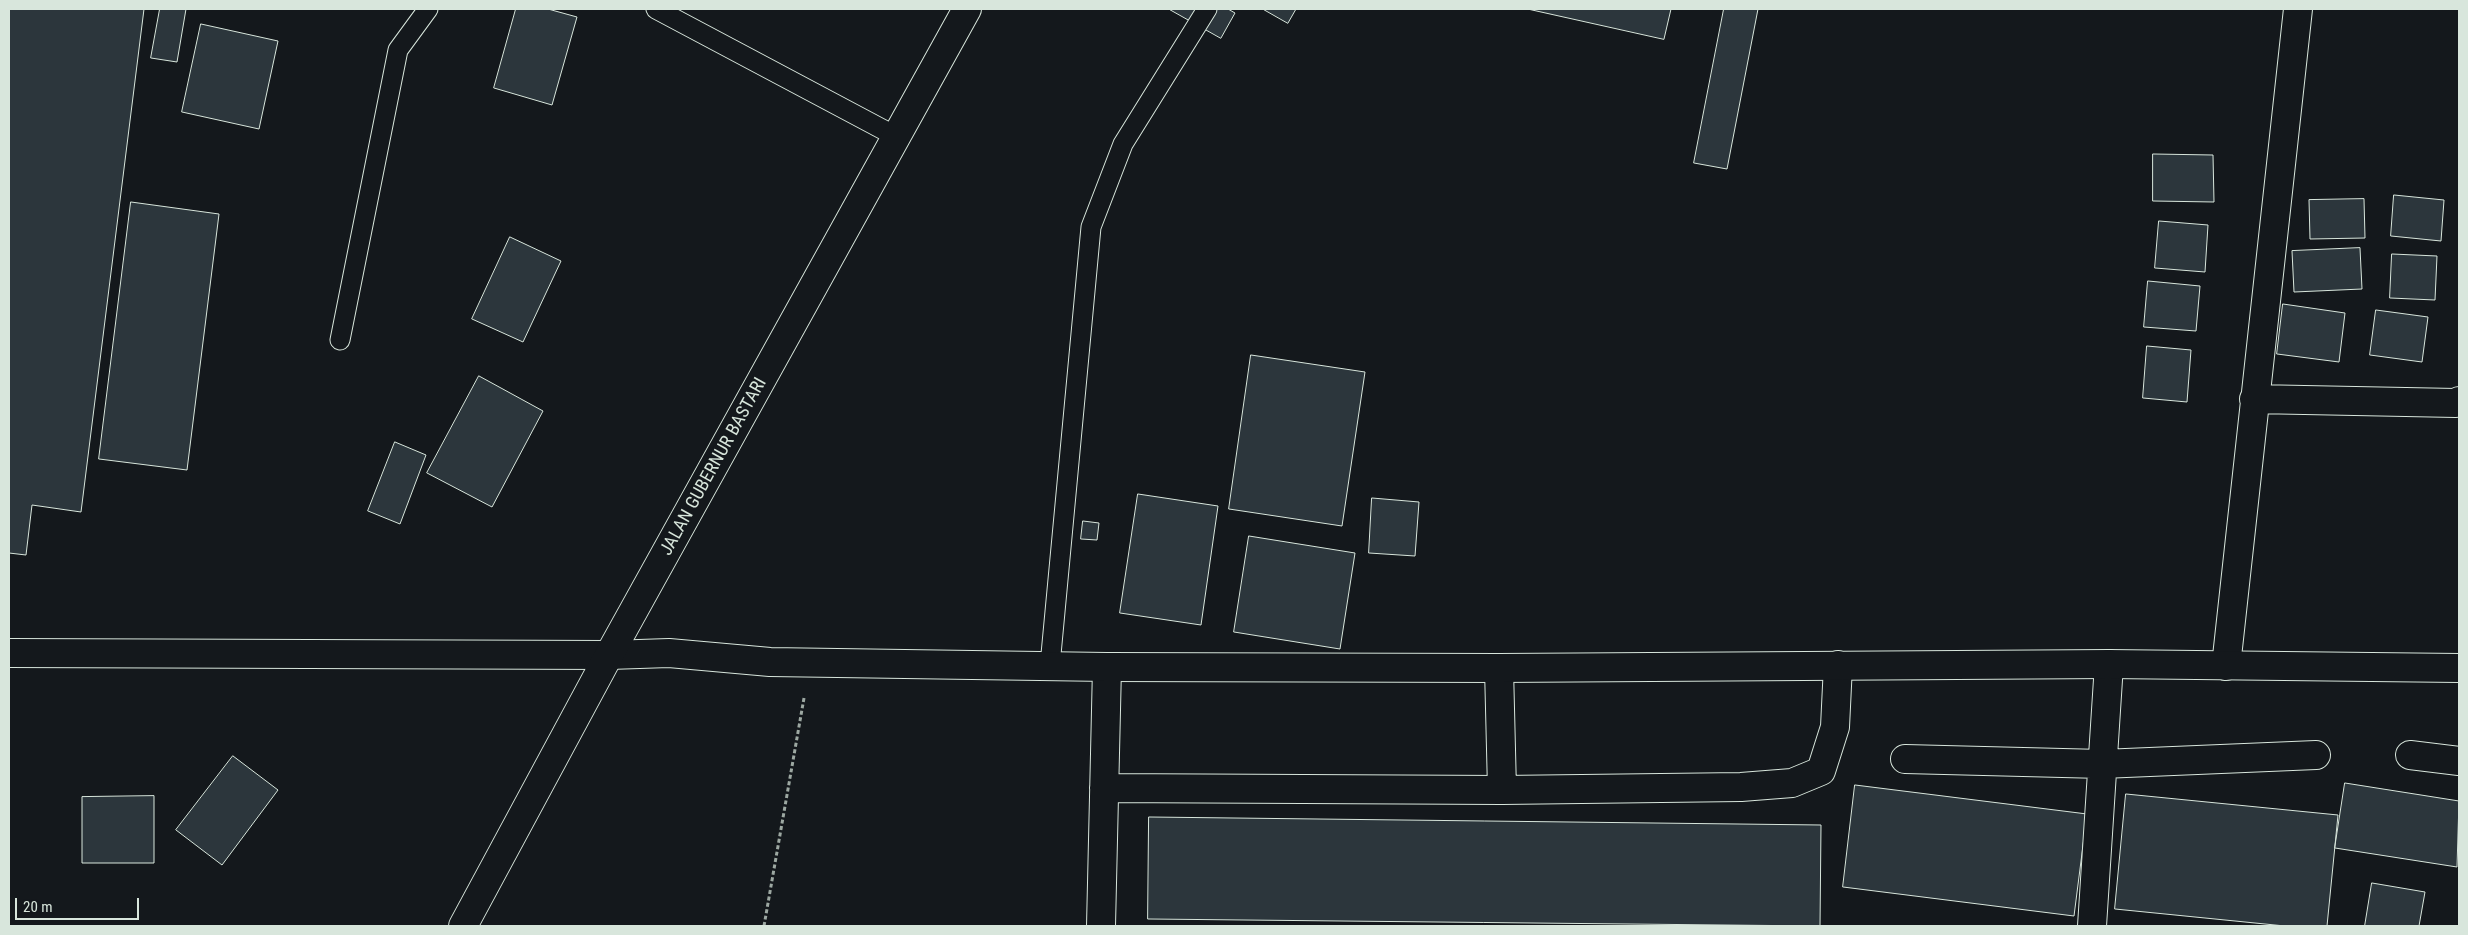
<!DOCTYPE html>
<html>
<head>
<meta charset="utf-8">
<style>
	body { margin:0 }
	#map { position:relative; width:2468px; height:935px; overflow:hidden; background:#14181c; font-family:"Roboto Condensed",sans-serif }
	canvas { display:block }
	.frame { position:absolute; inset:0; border:10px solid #d8e6dc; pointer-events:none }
	.scale { position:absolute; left:15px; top:898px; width:124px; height:22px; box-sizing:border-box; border:2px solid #d8e6dc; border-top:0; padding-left:6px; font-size:15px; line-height:18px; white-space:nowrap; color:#d8e6dc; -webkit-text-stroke:4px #14181c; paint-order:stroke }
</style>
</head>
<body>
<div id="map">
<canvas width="2468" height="935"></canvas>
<div class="frame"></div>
<div class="scale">20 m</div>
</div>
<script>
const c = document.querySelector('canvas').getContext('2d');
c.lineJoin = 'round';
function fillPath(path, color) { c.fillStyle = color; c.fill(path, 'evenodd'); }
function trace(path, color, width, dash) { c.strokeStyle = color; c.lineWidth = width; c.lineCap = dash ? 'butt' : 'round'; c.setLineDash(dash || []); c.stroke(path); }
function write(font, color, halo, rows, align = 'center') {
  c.font = font + ' "Roboto Condensed",sans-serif'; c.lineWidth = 4; c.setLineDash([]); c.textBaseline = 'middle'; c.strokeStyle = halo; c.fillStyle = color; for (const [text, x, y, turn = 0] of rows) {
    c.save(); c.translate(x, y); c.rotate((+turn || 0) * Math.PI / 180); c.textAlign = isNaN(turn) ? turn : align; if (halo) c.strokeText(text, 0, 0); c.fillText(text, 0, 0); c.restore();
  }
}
const building = new Path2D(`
	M 9,9 L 144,9 L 81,512 L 32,505 L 26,555 L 9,553 Z
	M 160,9 L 186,9 L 177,62 L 151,58 Z
	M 516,9 L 548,9 L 577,17 L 552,105 L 494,88 Z
	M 1169,9 L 1228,9 L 1235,13 L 1221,38 Z
	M 1263,9 L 1296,9 L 1288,23 Z
	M 1528,9 L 1671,9 L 1664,39 Z
	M 1724,9 L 1758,9 L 1727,169 L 1694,163 Z
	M 201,24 L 278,41 L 259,129 L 182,112 Z
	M 2153,154 L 2213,155 L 2214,202 L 2153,201 Z
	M 2394,195 L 2444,200 L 2441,241 L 2391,236 Z
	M 2364,199 L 2365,238 L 2310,239 L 2309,200 Z
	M 131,202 L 219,214 L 187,470 L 99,459 Z
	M 2159,221 L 2208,225 L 2205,272 L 2155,268 Z
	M 510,237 L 561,261 L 523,342 L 472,319 Z
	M 2360,248 L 2362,289 L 2294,292 L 2292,251 Z
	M 2392,254 L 2437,256 L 2435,300 L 2390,298 Z
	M 2148,281 L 2200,286 L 2196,331 L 2144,327 Z
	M 2283,304 L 2345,313 L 2339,362 L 2277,354 Z
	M 2376,310 L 2428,317 L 2422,362 L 2370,355 Z
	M 2147,346 L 2191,350 L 2187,402 L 2143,398 Z
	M 1251,355 L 1365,372 L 1342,526 L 1229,509 Z
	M 479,376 L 543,411 L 492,507 L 427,473 Z
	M 395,442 L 426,455 L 400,524 L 368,511 Z
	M 1138,494 L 1218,506 L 1201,625 L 1120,613 Z
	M 1372,498 L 1419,502 L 1415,556 L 1369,553 Z
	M 1083,521 L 1099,523 L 1097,540 L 1081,539 Z
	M 1249,536 L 1355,553 L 1340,649 L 1234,632 Z
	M 233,756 L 278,790 L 222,865 L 176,830 Z
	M 2345,783 L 2459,801 L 2457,867 L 2335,848 Z
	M 1855,785 L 2087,814 L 2074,916 L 1843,887 Z
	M 2126,794 L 2338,815 L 2327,926 L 2285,926 L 2115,909 Z
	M 154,796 L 154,863 L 82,863 L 82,797 Z
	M 1149,817 L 1821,825 L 1820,926 L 1148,919 Z
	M 2372,883 L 2425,892 L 2419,926 L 2365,926 Z`);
const path = new Path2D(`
	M 764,926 L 804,698`);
const lane = new Path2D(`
	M 656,9 L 897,137
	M 340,340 L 398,50 L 428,9
	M 1050,665 L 1091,227 L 1123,144 L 1207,9`);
const street = new Path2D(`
	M 2254,399 L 2456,403 L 2459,401
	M 9,653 L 609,655
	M 2226,666 L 2298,9
	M 1499,668 L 1502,790
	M 2410,755 L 2459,761
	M 1905,759 L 2102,764 L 2316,755
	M 1104,788 L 1502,790 L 1741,787 L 1792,783 L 1821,771 L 1835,727 L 1838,665
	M 1101,926 L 1107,667
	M 2092,926 L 2109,664`);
const secondary = new Path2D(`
	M 609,655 L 669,653 L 770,662 L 1107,667 L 1499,668 L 2109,664 L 2459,668`);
const highway = new Path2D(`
	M 463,926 L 609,655 L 967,9`);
const streetNames = [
	["JALAN GUBERNUR BASTARI",714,467,-61]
];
fillPath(building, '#2c363c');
trace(building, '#d8e6dc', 1);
trace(lane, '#d8e6dc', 21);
trace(street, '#d8e6dc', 30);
trace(secondary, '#d8e6dc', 30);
trace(highway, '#d8e6dc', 30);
trace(path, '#9da8a2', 3, [4, 2.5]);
trace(lane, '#14181c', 19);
trace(street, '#14181c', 28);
trace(secondary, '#14181c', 28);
trace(highway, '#14181c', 28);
write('18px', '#d8e6dc', '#14181c', streetNames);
</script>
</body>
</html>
